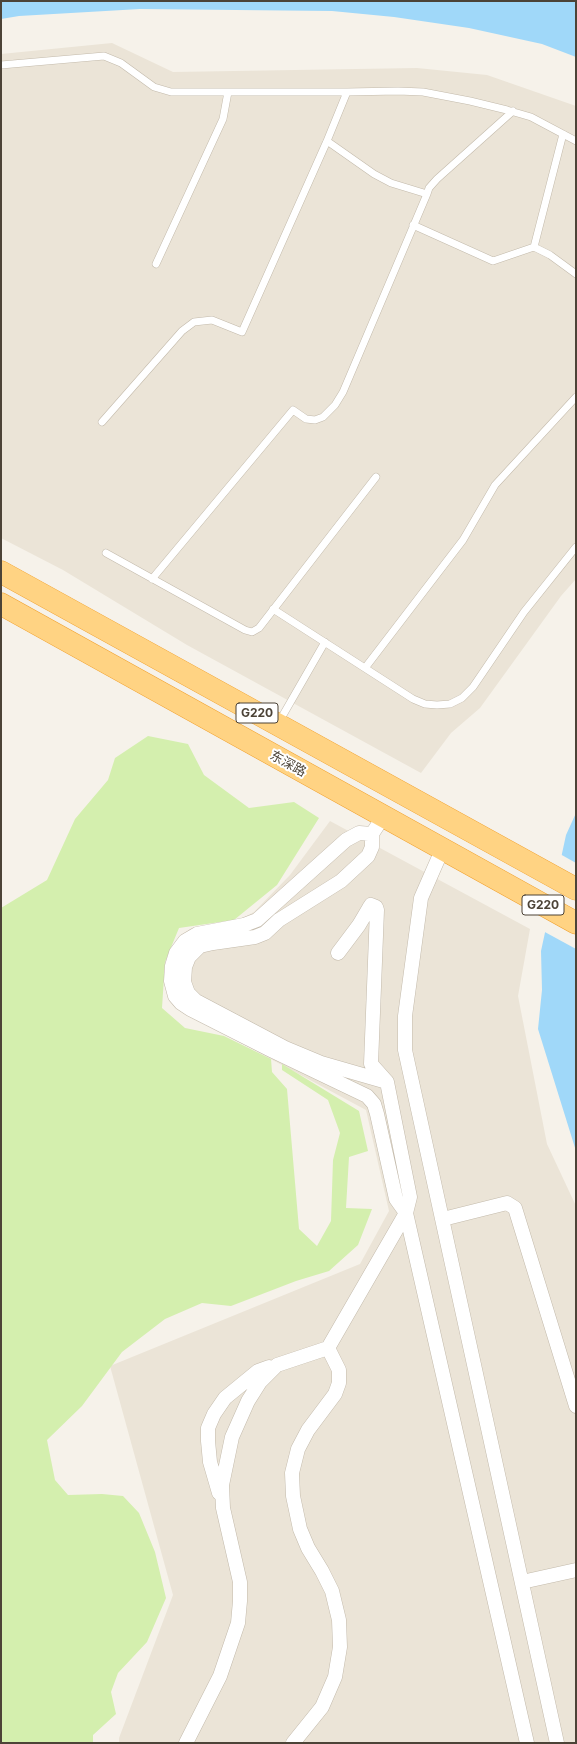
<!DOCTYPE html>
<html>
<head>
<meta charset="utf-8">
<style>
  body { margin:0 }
  #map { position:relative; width:577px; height:1744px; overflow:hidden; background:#f6f2ea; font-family:Inter,sans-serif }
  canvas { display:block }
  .frame { position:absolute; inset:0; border:2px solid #4c4337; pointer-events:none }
</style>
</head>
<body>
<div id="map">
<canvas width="577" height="1744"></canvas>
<div class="frame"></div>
</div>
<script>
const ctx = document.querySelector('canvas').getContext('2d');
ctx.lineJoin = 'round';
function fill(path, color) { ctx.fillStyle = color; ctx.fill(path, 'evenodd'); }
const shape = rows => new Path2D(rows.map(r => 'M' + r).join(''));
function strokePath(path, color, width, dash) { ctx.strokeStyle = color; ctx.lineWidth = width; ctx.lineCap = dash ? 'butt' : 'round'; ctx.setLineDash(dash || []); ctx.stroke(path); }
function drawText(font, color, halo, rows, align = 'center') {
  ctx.font = font + ' Inter,"Noto Sans SC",sans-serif'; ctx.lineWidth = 4; ctx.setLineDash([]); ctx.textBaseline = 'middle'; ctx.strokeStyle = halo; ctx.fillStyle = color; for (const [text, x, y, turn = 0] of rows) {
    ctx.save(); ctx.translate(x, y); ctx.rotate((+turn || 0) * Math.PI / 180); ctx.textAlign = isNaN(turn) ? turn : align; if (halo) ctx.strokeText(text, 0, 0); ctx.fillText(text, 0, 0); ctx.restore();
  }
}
const residential = shape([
  [112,43,173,72,417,68,487,75,576,106,576,579,561,596,480,708,451,733,421,773,187,645,63,570,1,538,1,54],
  [330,821,530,929,518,996,547,1144,576,1206,576,1743,119,1743,119,1738,173,1595,110,1366,360,1264,389,1211,366,1110,183,1012,173,945,182,935,190,929,239,920,254,912,290,875]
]);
const green = shape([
  [148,736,188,744,204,775,249,808,294,802,319,818,277,885,234,920,179,928,165,962,162,1008,185,1028,224,1036,271,1059,272,1072,287,1089,299,1229,317,1246,331,1221,333,1160,340,1133,328,1100,282,1070,282,1064,359,1111,368,1151,349,1157,346,1208,372,1209,358,1245,329,1271,296,1281,231,1306,202,1303,165,1319,122,1352,82,1406,47,1440,55,1480,68,1495,102,1494,123,1496,139,1513,155,1552,166,1598,147,1642,118,1673,111,1692,116,1714,93,1735,93,1743,1,1743,1,908,47,880,75,819,108,780,115,758]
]);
const water = shape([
  [1,1,576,1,576,57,542,44,469,28,394,17,332,11,140,9,19,16,1,19],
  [576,813,576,1151,538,1029,542,990,541,951,566,835]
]);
const pier = shape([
  [560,854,576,863,576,949,543,931]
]);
const service = shape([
  [1,65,104,56,121,63,154,87,171,92,347,92,327,141,242,332,212,320,194,322,182,331,102,422],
  [347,92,398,91,423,92,470,101,507,110,531,117,576,141],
  [427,194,429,188,437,179,513,111],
  [413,225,493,261,534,247,563,134],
  [534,247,550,255,576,274],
  [156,264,223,119,228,92],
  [106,553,245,630,252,632,259,628,376,477],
  [152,579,293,410,306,419,315,420,323,417,335,405,343,392,427,194,391,183,374,174,327,141],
  [273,609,413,699,425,704,437,705,450,704,462,698,473,687,524,612,576,547],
  [365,668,463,540,495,485,576,397],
  [279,722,325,642]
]);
const minor = shape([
  [372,834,359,833,346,840,257,920,244,925,197,934,185,941,176,953,172,966,171,981,175,996,181,1003,190,1009,271,1050,367,1096,374,1104,377,1114,396,1199,406,1213,410,1197,387,1082,321,1063,285,1048,196,1001,188,993,184,982,185,967,189,957,200,946,213,943,255,937,265,933,279,920,341,881,368,856,372,847,372,834,383,817],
  [442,850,421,898,405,1016,405,1050,557,1743],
  [338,953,359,925,369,908,371,905,376,907,377,910,371,1064,387,1082],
  [406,1213,527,1743],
  [443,1219,507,1203,515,1208,576,1406],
  [219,1493,210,1462,208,1441,208,1428,214,1414,225,1398,258,1371,269,1367],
  [522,1582,576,1570],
  [186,1743,220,1676,238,1623,240,1601,240,1582,223,1508,222,1485,232,1437,248,1401,260,1382,277,1365,328,1348,406,1213],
  [293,1743,322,1707,335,1677,340,1647,339,1620,332,1591,322,1571,308,1548,300,1529,293,1496,292,1473,298,1449,308,1430,335,1394,339,1383,339,1370,328,1348]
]);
const trunk = shape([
  [1,572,576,889],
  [1,604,576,923]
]);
const shields = [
  [257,713,42],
  [543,905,42]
];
const shieldNames = [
  ["G220",257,713],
  ["G220",543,905]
];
const streetNames = [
  ["东深路",288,764,29]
];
fill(residential, '#ebe4d7');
fill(green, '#d4efae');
fill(water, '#a0d8f9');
fill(pier, '#f6f2ea');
strokePath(service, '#c3baab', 8);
strokePath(minor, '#c3baab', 15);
strokePath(trunk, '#f09f2b', 23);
strokePath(service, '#fff', 7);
strokePath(minor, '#fff', 14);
strokePath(trunk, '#ffd383', 22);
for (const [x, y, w] of shields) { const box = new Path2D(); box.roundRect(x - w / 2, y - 10, w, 20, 3); ctx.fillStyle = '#fff'; ctx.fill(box); strokePath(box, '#4c4337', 1); }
drawText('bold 12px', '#4c4337', null, shieldNames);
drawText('13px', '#4c4337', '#fff', streetNames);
</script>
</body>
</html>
